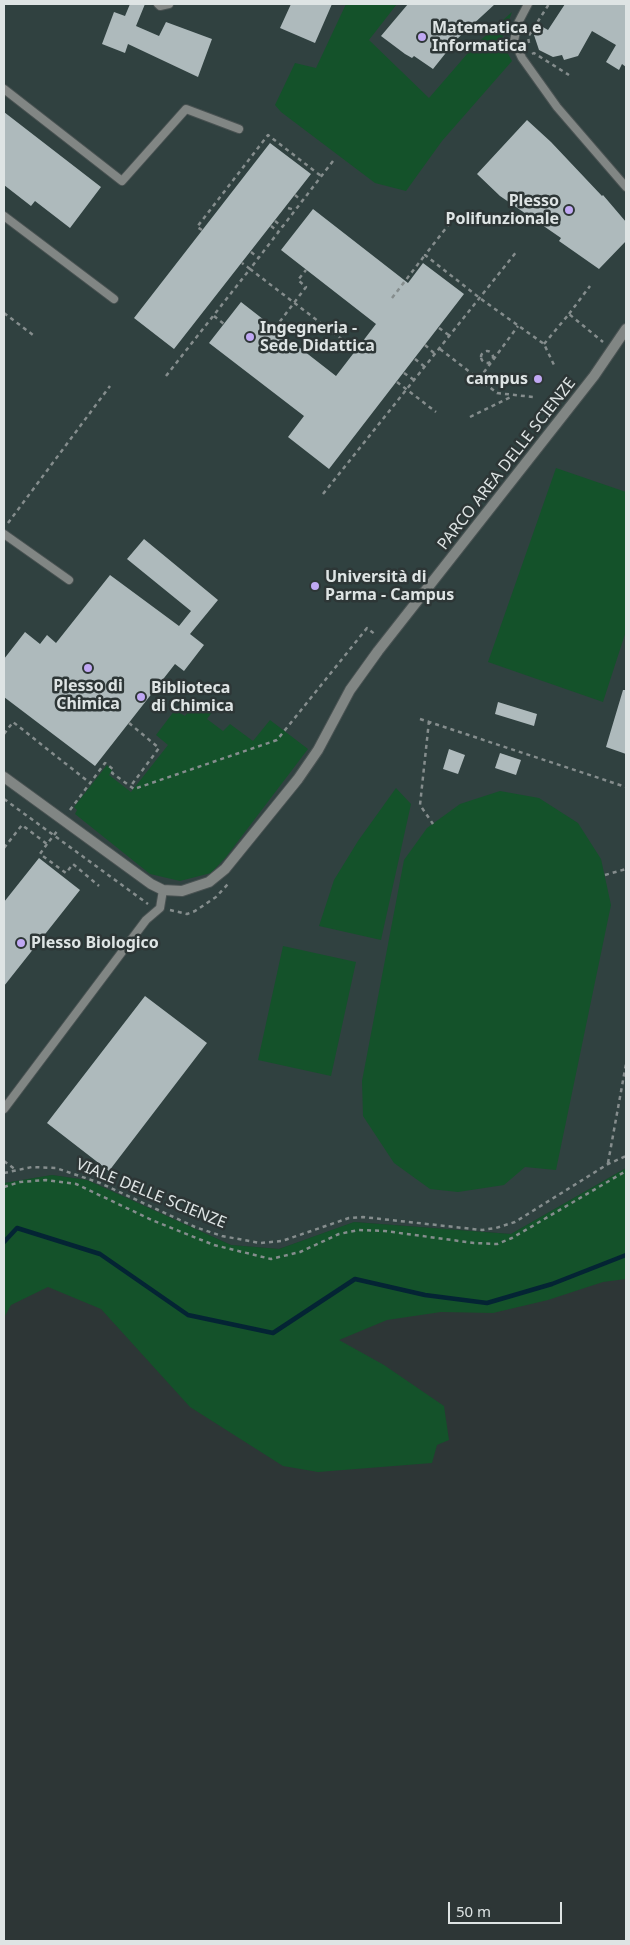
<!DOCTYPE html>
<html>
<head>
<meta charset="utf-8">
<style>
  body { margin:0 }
  #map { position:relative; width:630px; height:1945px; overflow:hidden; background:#2d3636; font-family:"Noto Sans",sans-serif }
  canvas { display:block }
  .frame { position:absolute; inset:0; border:5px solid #dee4e4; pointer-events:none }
  .scale { position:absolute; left:448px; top:1902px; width:114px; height:22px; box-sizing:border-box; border:2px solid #dee4e4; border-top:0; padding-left:6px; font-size:15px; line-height:18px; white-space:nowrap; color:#dee4e4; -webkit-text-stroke:4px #2d3636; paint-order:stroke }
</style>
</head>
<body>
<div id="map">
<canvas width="630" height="1945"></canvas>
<div class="frame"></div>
<div class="scale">50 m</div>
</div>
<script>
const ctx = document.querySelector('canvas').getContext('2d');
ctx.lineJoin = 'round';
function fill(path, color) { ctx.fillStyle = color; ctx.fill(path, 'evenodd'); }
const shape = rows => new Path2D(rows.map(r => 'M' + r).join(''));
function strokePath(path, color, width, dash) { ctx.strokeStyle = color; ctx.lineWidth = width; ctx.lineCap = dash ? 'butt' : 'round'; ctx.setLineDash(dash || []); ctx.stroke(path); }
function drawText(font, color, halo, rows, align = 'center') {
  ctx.font = font + ' "Noto Sans",sans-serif'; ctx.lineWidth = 5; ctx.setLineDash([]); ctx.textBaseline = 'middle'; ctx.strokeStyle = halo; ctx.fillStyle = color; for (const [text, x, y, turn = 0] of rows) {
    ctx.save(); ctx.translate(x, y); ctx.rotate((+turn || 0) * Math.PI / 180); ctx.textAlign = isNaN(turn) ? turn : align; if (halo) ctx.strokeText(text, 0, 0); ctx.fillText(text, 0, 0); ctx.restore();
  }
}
const built = shape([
  [4,4,626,4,626,1168,511,1234,355,1222,279,1249,231,1245,87,1180,52,1175,4,1183]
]);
const green = shape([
  [346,4,397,4,369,40,429,98,474,46,512,12,501,41,512,61,442,141,406,191,375,183,281,112,275,105,295,63,316,68],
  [556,468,626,492,626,631,603,702,488,662],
  [202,703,213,711,207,719,223,731,230,724,253,741,270,720,308,749,226,857,211,873,180,881,150,874,75,814,77,810,74,807,107,765,112,770,109,775,131,792,168,745,156,735,175,710,185,716,191,708,195,711],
  [396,788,411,804,381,940,319,926,334,880,358,841],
  [500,791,539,798,578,823,601,859,611,905,556,1170,525,1167,504,1185,458,1192,430,1189,394,1163,363,1116,362,1081,404,860,427,828,460,804],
  [283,946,356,962,331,1076,258,1060],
  [626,1168,626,1279,603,1282,548,1300,493,1313,441,1312,387,1320,339,1340,384,1365,444,1406,449,1440,437,1445,432,1463,318,1472,283,1466,190,1407,101,1309,48,1287,11,1305,4,1318,4,1183,52,1175,87,1180,231,1245,279,1249,354,1222,511,1234]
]);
const stream = shape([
  [4,1242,17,1228,100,1254,188,1315,273,1333,355,1279,425,1295,487,1303,552,1284,626,1255]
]);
const building = shape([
  [130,4,145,4,136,26,159,36,166,22,212,39,198,77,128,44,125,53,102,44,114,12,125,16],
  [291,4,332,4,315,43,280,28],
  [408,4,495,4,457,39,433,69,414,56,412,58,405,54,381,36],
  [565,4,626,4,626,67,622,64,619,70,606,62,616,45,592,31,578,56,564,60,562,55,553,57,539,50,534,35,541,26,548,30],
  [4,112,101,187,70,228,35,201,31,206,4,185],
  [527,120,551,142,602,196,603,195,626,222,626,241,599,269,559,241,561,238,500,196,477,174],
  [270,143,311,174,174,349,134,318],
  [313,209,408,283,423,263,464,294,329,469,288,437,304,416,209,343,241,302,336,376,376,324,281,250],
  [144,539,218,600,190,634,204,645,184,671,175,664,95,766,4,697,4,659,25,632,40,644,47,635,56,643,110,575,179,626,191,611,127,559],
  [623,690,626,690,626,754,606,747],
  [498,702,537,714,534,726,495,714],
  [449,749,465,755,458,774,443,769],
  [500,753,521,760,516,775,495,768],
  [39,858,80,890,4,986,4,902],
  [145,996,207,1043,109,1171,47,1123]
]);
const path = shape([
  [529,43,528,37,549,4],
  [532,54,534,53,569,75],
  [333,161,250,269,356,350],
  [295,195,302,201],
  [288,208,295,210],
  [275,221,283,227],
  [450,223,425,255,481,299,544,344,554,365],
  [271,226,279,232],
  [202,230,197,227,268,135,321,176],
  [251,252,259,258],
  [392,298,425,255],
  [4,313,33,335],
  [569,314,590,286],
  [214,316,224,324],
  [275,328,306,287,298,280,306,270],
  [439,328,450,336],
  [544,344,569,314,603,342],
  [425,345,435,354],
  [440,349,497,393,533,397],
  '481 357a6 6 0 1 1 12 0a6 6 0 1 1-12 0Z',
  [415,359,425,367],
  [404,373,414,380],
  [166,376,250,269,242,263],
  [479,379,518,326],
  [397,382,436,412],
  [470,417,513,396],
  [323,494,517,251],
  [8,523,110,386],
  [420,719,626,787],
  [429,721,420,805,433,824],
  [129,723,159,748,130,787],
  [4,734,13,722,90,783],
  [4,799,148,904],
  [70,810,105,763,114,770,112,773,134,789,277,740,367,628,376,635],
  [47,844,40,854,66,873,73,864,99,886],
  [4,848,22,825,47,844,58,830],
  [605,875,626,869],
  [170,910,187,914,195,911,216,897,228,884],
  [4,1161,16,1170],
  [608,1163,626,1064],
  [4,1173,32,1167,56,1168,100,1183,195,1227,222,1236,260,1243,282,1241,349,1218,363,1217,482,1230,496,1228,515,1222,608,1164,626,1156],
  [4,1187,20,1182,46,1180,76,1184,154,1221,214,1245,271,1259,300,1252,339,1234,359,1230,385,1231,474,1243,497,1244,512,1238,626,1171]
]);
const lane = shape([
  [158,4,160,6,169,4],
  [528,4,518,23,514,41,522,58,557,107,626,187],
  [4,89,122,181,186,109,239,129],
  [4,216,114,299],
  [4,534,69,580],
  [4,1109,146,920,160,908,163,890]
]);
const street = shape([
  [4,777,151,884,163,890,182,891,209,882,225,869,298,779,318,750,350,690,378,651,594,376,626,329]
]);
const markers = [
  [422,37,5,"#c0a8f3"],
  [569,210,5,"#c0a8f3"],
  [250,337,5,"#c0a8f3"],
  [538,379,5,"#c0a8f3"],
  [315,586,5,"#c0a8f3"],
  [88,668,5,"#c0a8f3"],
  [141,697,5,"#c0a8f3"],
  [21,943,5,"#c0a8f3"]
];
const poiNames = [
  ["Matematica e",432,28],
  ["Informatica",432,46],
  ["Plesso",559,201,"right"],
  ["Polifunzionale",559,219,"right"],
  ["Ingegneria -",260,328],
  ["Sede Didattica",260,346],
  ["campus",528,379,"right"],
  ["Università di",325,577],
  ["Parma - Campus",325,595],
  ["Plesso di",88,686,"center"],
  ["Chimica",88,704,"center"],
  ["Biblioteca",151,688],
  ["di Chimica",151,706],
  ["Plesso Biologico",31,943]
];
const streetNames = [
  ["PARCO AREA DELLE SCIENZE",507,464,-52],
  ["VIALE DELLE SCIENZE",151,1194,22]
];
fill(built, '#304140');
fill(green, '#14522a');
strokePath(stream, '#042434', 4.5);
fill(building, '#aebabc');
strokePath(lane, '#495252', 10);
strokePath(street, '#495252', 12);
strokePath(path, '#858d8d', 2.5, [4, 4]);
strokePath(lane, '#818684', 8);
strokePath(street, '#818684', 10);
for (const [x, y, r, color] of markers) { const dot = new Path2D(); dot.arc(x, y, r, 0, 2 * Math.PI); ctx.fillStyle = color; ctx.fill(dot); strokePath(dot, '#2d3636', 2); }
drawText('bold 16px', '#dee4e4', '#2d3636', poiNames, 'left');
drawText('16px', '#dee4e4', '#2d3636', streetNames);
</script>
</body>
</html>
